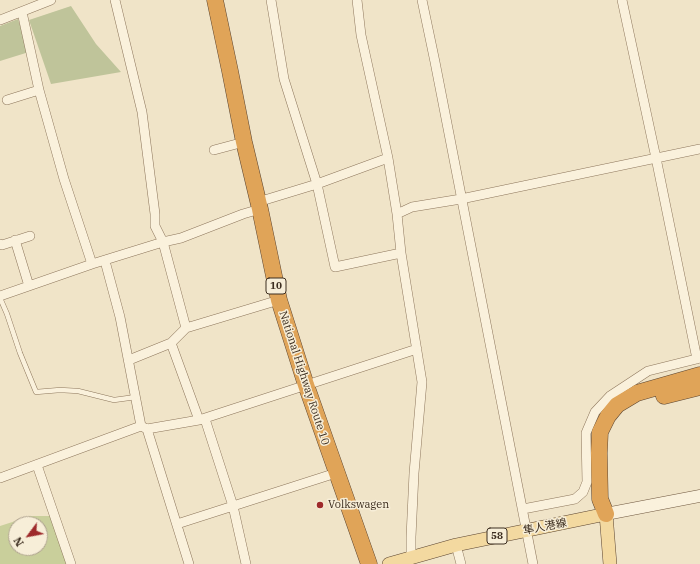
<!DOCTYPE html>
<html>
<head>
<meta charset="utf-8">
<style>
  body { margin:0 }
  #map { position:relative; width:700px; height:564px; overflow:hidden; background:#f0e4c8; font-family:"IBM Plex Serif",serif }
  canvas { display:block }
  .north { position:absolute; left:8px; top:516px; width:40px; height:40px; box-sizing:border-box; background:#f7eed8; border:1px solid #ada18e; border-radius:50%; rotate:238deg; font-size:11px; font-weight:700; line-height:16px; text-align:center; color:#3d2e20 }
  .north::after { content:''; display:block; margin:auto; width:14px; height:18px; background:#9e2a2b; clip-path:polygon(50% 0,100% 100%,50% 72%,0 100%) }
</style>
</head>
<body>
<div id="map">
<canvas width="700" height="564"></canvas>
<div class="north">N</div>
</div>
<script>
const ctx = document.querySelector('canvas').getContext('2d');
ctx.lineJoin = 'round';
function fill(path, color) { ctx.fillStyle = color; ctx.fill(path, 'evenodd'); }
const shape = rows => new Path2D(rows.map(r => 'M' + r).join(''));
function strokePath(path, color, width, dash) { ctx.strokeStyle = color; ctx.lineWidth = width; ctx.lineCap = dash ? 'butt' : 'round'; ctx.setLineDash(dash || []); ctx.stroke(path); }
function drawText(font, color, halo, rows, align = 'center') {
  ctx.font = font + ' "IBM Plex Serif","Noto Sans JP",serif'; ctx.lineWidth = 3; ctx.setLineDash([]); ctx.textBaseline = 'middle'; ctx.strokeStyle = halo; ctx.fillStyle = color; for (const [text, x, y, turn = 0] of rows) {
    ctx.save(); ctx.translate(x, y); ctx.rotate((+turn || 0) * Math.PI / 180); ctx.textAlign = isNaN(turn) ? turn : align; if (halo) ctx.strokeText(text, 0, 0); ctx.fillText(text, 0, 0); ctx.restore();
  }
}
const green = shape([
  [31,516,51,516,70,564,0,564,0,526],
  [16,524,40,524,40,548,16,548]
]);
const cemetery = shape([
  [71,6,96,44,121,72,51,84,29,20],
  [18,19,29,52,0,61,0,26]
]);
const lane = shape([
  [0,298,7,314,20,353,36,392,60,390,78,391,114,400,136,397]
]);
const street = shape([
  [115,0,142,112,155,214,155,226,163,242,186,328,171,343,199,420],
  [271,0,284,79,317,184,335,267,401,253],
  [357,0,361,35,388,158,397,214,401,253,422,382,414,473,411,537,411,557],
  [422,0,435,62,533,564],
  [622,0,656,158,697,359],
  [22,12,39,90,64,179,92,264],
  [0,20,51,0],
  [7,100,39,90],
  [214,150,244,142],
  [258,202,317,184,388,158],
  [397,214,412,207,461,199,700,149],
  [15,240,29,286],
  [0,244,2,245,30,236],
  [105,261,120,317,141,426],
  [0,296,92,264,163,242,181,238,243,214,260,209],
  [186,328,279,300],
  [129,360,171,343],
  [205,419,233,506,246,564],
  [147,429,189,564],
  [37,465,71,564],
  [0,478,141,426,147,429,199,420,417,349],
  [523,509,575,499,583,492,587,482,586,433,595,412,610,396,648,371,700,358],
  [177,524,336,473],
  [456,545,461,564]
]);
const secondary = shape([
  [606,514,700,496]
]);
const primary = shape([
  [389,564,456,545,606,514,610,564]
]);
const highway = shape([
  [215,0,230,71,244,142,260,209,279,300,306,385,369,564],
  [664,396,700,387],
  [606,514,600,499,599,453,600,432,608,416,617,405,637,393,700,375]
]);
const markers = [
  [320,505,4,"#9e2a2b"]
];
const shields = [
  [276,286,20],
  [497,536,20]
];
const shieldNames = [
  ["10",276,286],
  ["58",497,536]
];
const streetNames = [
  ["National Highway Route 10",304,378,72],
  ["隼人港線",545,527,-11]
];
const poiNames = [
  ["Volkswagen",328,505]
];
fill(green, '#c9cf9b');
fill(cemetery, '#bfc49a');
strokePath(lane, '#8d765c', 5.5);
strokePath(street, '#8d765c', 10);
strokePath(secondary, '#6f573f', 13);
strokePath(primary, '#5b4430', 14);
strokePath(highway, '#5b4430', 17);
strokePath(lane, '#faf1dc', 4.5);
strokePath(street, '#faf1dc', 9);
strokePath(secondary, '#faf1dc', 12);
strokePath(primary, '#f3d9a0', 13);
strokePath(highway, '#e0a458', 16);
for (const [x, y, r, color] of markers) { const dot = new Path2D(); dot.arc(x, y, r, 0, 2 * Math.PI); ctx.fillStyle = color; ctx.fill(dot); strokePath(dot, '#f7eed8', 1.5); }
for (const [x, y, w] of shields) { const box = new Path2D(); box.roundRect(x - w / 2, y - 8, w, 16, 3); ctx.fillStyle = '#f7eed8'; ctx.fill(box); strokePath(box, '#3d2e20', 1); }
drawText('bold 10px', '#3d2e20', null, shieldNames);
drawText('11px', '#3d2e20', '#f7eed8', streetNames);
drawText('11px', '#3d2e20', '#f7eed8', poiNames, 'left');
</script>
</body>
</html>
